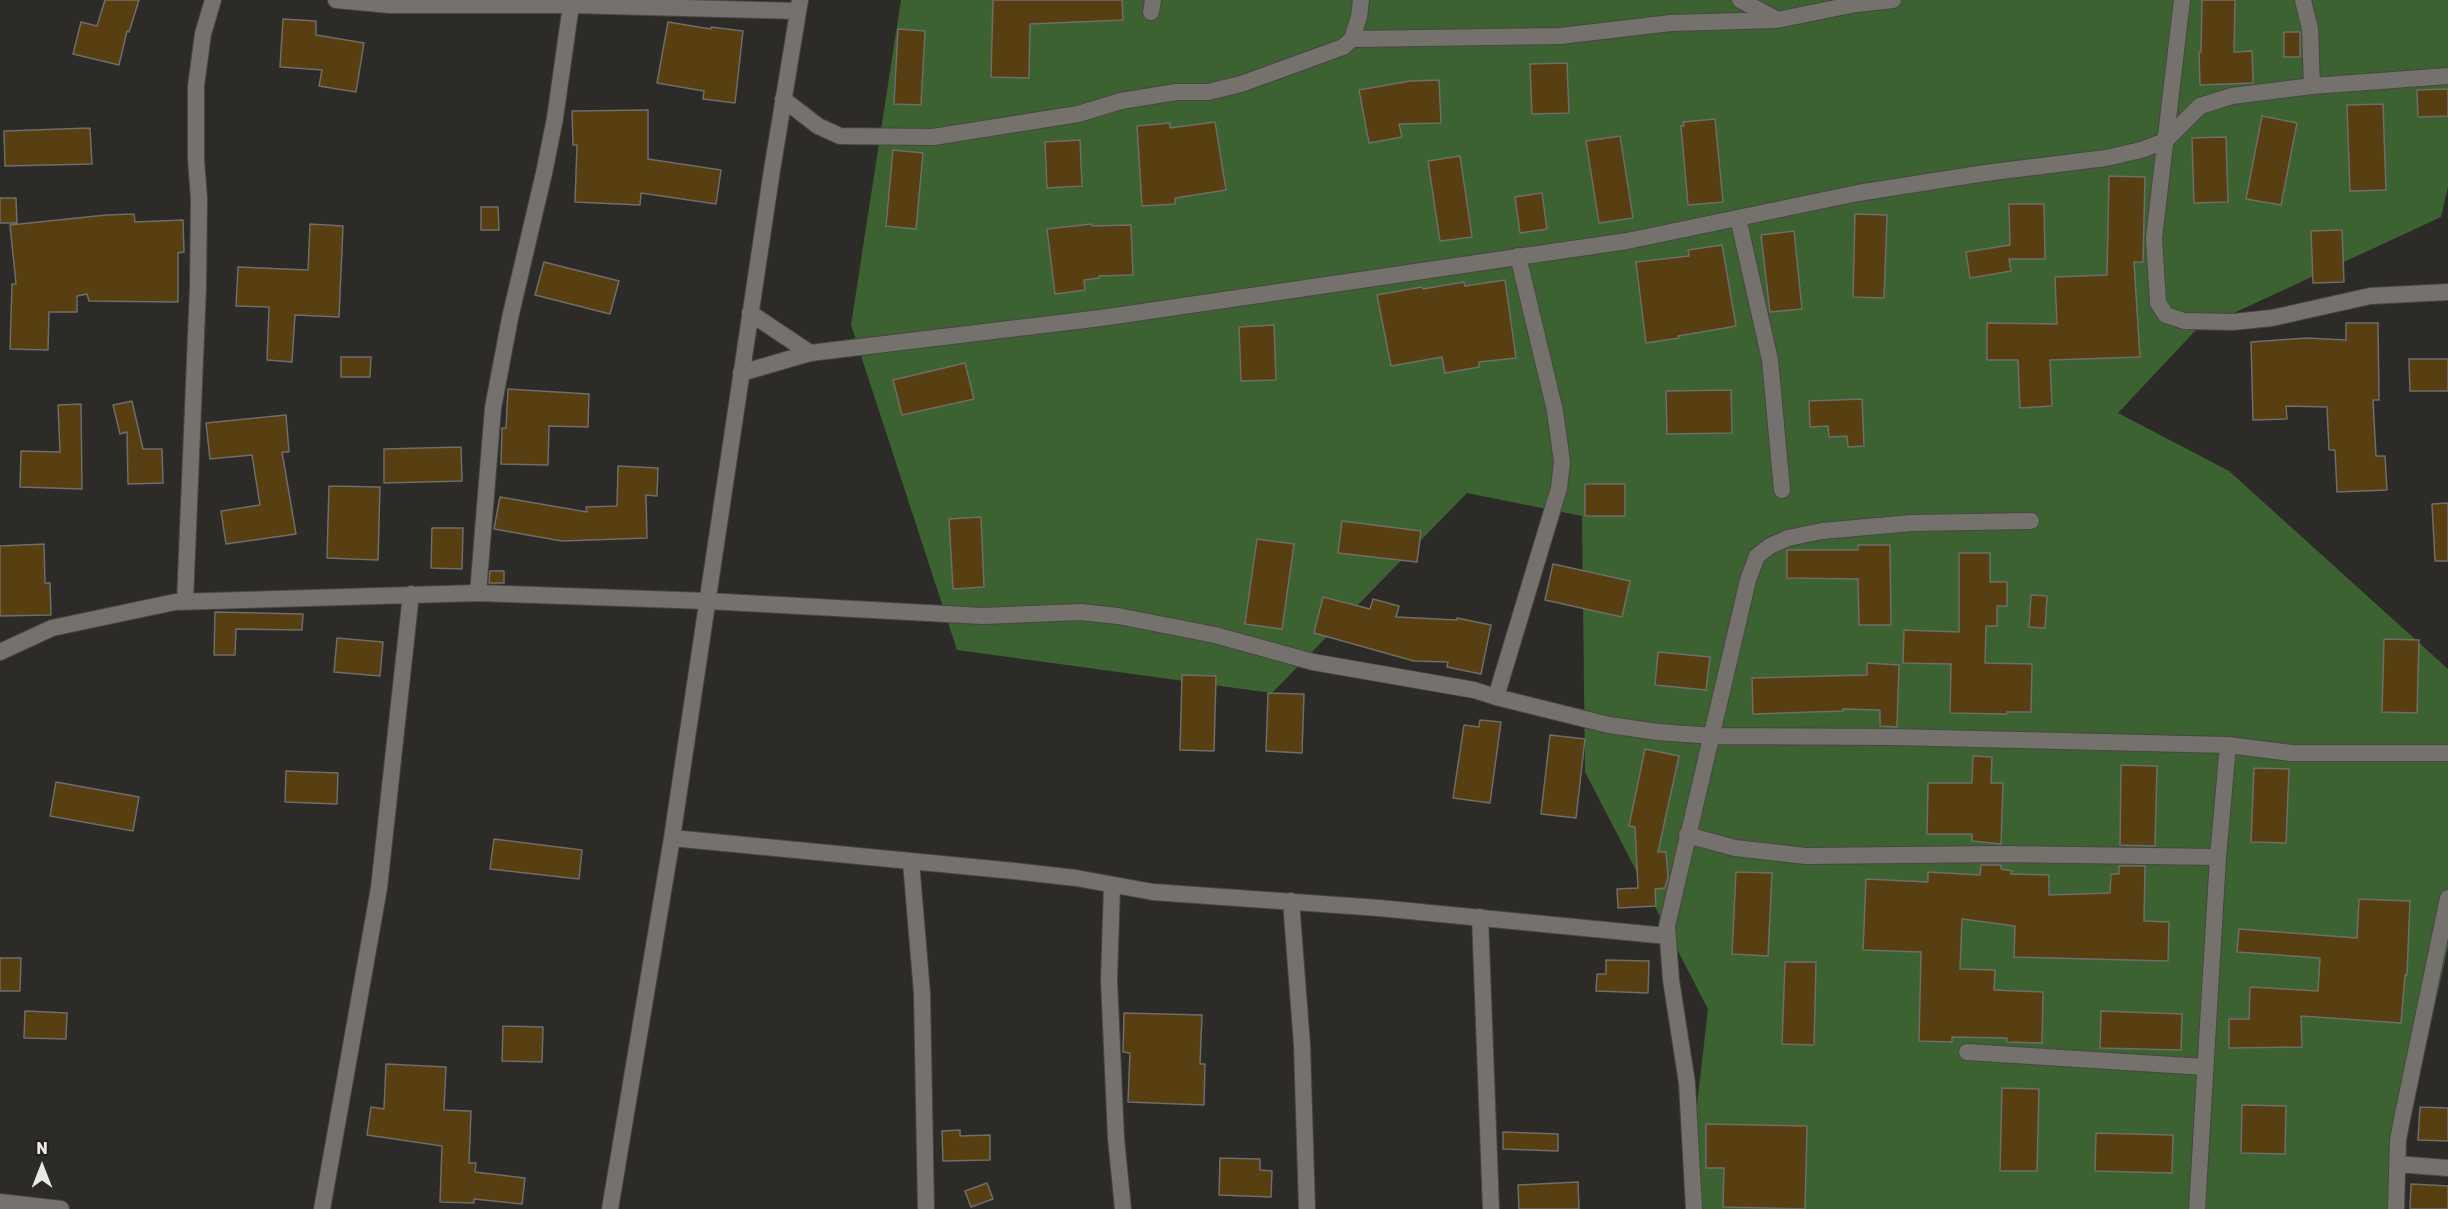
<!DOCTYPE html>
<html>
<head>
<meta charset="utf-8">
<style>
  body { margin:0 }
  #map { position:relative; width:2448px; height:1209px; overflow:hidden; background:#2d2b27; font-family:Rubik,sans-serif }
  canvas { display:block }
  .north { position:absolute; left:12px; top:1137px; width:60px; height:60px; -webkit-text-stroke:4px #23211e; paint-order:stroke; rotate:0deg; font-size:16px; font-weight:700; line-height:24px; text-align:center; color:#eae9e6 }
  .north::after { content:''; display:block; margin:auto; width:21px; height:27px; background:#eae9e6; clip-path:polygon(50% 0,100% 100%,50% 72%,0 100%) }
</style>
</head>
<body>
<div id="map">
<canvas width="2448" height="1209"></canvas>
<div class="north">N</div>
</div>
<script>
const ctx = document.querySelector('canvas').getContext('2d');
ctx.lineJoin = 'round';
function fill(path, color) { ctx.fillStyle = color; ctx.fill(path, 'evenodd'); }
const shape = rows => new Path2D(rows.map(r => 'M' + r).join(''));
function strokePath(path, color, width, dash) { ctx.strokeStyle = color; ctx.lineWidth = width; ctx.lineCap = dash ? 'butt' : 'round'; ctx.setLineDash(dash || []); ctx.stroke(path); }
const forest = shape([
  [901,0,2448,0,2448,187,2441,217,2195,331,2118,413,2229,471,2448,669,2448,947,2390,1209,1685,1209,1708,1009,1585,772,1582,516,1467,493,1272,693,957,650,851,325]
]);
const building = shape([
  [105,0,139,0,129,32,127,31,119,65,73,54,81,22,97,26,105,0],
  [993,0,1122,0,1123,20,1030,24,1029,78,991,77,993,0],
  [2202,0,2235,0,2234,52,2252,51,2253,83,2200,85,2199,52,2201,52,2202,0],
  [283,19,316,21,316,35,364,43,356,92,319,86,322,70,280,67,283,19],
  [668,22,711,29,711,27,743,31,735,103,703,99,704,91,657,83,668,22],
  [898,29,925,31,921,105,894,104,898,29],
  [2284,32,2300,32,2300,57,2284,57,2284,32],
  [1567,63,1569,113,1532,114,1530,64,1567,63],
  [1439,80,1441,123,1399,124,1402,137,1369,143,1359,90,1410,81,1439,80],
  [2448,89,2448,116,2418,117,2417,90,2448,89],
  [2383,104,2386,190,2350,191,2347,105,2383,104],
  [648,110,648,159,721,170,716,204,641,193,640,205,575,202,577,145,573,145,572,111,648,110],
  [2262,116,2297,123,2281,205,2246,199,2262,116],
  [1715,119,1723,202,1688,205,1681,126,1684,126,1683,122,1715,119],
  [1215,122,1226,190,1175,198,1175,204,1142,206,1137,126,1170,123,1170,128,1215,122],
  [90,128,92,164,5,166,4,131,90,128],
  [1620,136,1633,218,1599,223,1586,141,1620,136],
  [2226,137,2228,202,2194,203,2192,138,2226,137],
  [1080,140,1082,186,1047,188,1045,142,1080,140],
  [893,150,923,153,916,229,886,226,893,150],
  [1460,156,1472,237,1440,241,1428,161,1460,156],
  [2109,176,2145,177,2143,262,2134,262,2140,357,2050,360,2052,406,2020,408,2018,360,1987,360,1987,323,2057,324,2055,277,2107,275,2109,176],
  [1542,193,1547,229,1520,233,1515,197,1542,193],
  [0,198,16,198,17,223,0,223,0,198],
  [2009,204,2044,204,2045,259,2009,259,2011,271,1970,278,1966,252,2010,245,2009,204],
  [481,207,498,207,499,230,481,230,481,207],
  [134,214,135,222,183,220,184,252,178,253,178,302,89,301,87,294,77,296,77,312,49,312,48,350,10,349,12,284,16,284,10,225,106,215,134,214],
  [1855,214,1887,215,1884,298,1853,297,1855,214],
  [310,224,343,226,339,317,295,315,292,362,267,360,269,307,236,306,238,267,308,270,310,224],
  [1092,224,1092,226,1131,225,1133,275,1099,276,1099,278,1084,280,1085,290,1055,294,1047,229,1092,224],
  [2342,230,2344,282,2313,283,2311,231,2342,230],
  [1794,231,1802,309,1770,312,1761,235,1794,231],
  [1722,245,1736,326,1678,336,1679,338,1646,343,1636,262,1689,256,1688,250,1722,245],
  [544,262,619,281,610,314,535,295,544,262],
  [1505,280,1516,358,1479,362,1479,367,1445,373,1442,357,1391,366,1377,295,1422,287,1423,289,1464,282,1465,286,1505,280],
  [2346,323,2378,323,2379,400,2373,400,2376,456,2385,456,2387,490,2337,492,2335,450,2329,450,2327,407,2286,406,2287,419,2253,420,2251,342,2307,338,2346,340,2346,323],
  [1274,325,1276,380,1241,381,1239,327,1274,325],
  [341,357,371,357,370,377,341,377,341,357],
  [2409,359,2448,359,2448,391,2410,391,2409,359],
  [965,363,974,399,902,415,893,380,965,363],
  [508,389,589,394,588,427,549,426,548,465,501,464,502,428,506,428,508,389],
  [1731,390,1732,433,1667,434,1666,391,1731,390],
  [1862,399,1864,446,1848,447,1847,436,1829,437,1828,426,1810,427,1809,401,1862,399],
  [132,401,143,449,162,449,163,483,128,484,127,432,120,434,113,405,132,401],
  [81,404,82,489,20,487,21,451,60,452,58,405,81,404],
  [286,415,289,452,282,452,296,534,226,544,221,511,260,505,252,455,210,459,206,423,286,415],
  [461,447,462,481,384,483,384,449,461,447],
  [618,466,658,468,657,496,646,495,647,538,562,541,494,529,500,497,587,512,586,507,617,506,618,466],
  [1585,484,1625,484,1625,516,1585,516,1585,484],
  [329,486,380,487,378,560,327,558,329,486],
  [2448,503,2448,561,2435,561,2432,504,2448,503],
  [981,517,984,587,953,589,949,519,981,517],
  [1342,521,1421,531,1417,562,1338,553,1342,521],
  [432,528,463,528,462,569,431,568,432,528],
  [1257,539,1294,544,1282,629,1245,624,1257,539],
  [44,544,45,583,50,583,51,615,0,616,0,546,44,544],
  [1858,545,1890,545,1891,625,1859,625,1858,579,1787,578,1787,550,1858,550,1858,545],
  [1959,553,1990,553,1990,582,2007,582,2007,606,1997,606,1997,626,1986,626,1985,663,2032,664,2031,712,2007,712,2007,714,1950,713,1951,664,1903,663,1904,630,1959,632,1959,553],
  [1553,564,1630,581,1622,617,1545,600,1553,564],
  [490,571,504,571,504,583,489,583,490,571],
  [2031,595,2047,596,2045,628,2029,627,2031,595],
  [1323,597,1370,609,1373,599,1399,606,1396,617,1457,620,1457,618,1491,625,1481,674,1447,667,1448,662,1414,661,1314,633,1323,597],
  [215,612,303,614,302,630,236,629,235,655,214,655,215,612],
  [337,638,383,642,380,676,334,672,337,638],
  [2384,639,2419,640,2417,713,2382,712,2384,639],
  [1658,652,1710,657,1706,690,1655,685,1658,652],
  [1867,663,1899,665,1897,727,1880,726,1880,710,1843,709,1843,711,1753,714,1752,678,1867,675,1867,663],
  [1182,675,1216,676,1214,751,1180,750,1182,675],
  [1268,693,1304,694,1302,753,1266,751,1268,693],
  [1480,720,1501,722,1490,803,1453,798,1464,725,1479,727,1480,720],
  [1550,735,1585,739,1576,818,1541,814,1550,735],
  [1645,749,1679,756,1658,852,1666,852,1668,877,1665,888,1655,889,1656,906,1618,908,1617,889,1638,888,1635,827,1629,826,1645,749],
  [1973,756,1992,757,1991,783,2003,783,2001,844,1972,841,1972,834,1927,834,1928,783,1972,783,1973,756],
  [2121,765,2157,766,2155,846,2120,845,2121,765],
  [2254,768,2289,769,2286,843,2251,842,2254,768],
  [286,771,338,773,337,804,285,802,286,771],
  [56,782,139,797,133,831,50,816,56,782],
  [494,839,582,850,579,879,490,869,494,839],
  [1981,865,2001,865,2001,869,2012,871,2011,874,2049,875,2049,895,2110,893,2111,874,2119,874,2119,866,2145,866,2144,921,2169,922,2168,961,2014,957,2015,926,1962,919,1960,969,1995,970,1994,990,2043,992,2042,1043,2007,1042,2007,1038,1952,1037,1952,1042,1919,1041,1921,952,1863,950,1866,879,1928,882,1928,872,1980,875,1981,865],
  [1736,872,1772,873,1768,956,1732,954,1736,872],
  [2359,899,2410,901,2407,975,2405,975,2401,1023,2301,1016,2302,1047,2229,1048,2229,1019,2249,1019,2250,987,2318,991,2320,958,2237,952,2239,929,2357,938,2359,899],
  [0,958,21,958,20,991,0,991,0,958],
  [1606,960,1649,961,1648,993,1596,991,1597,974,1606,974,1606,960],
  [1785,962,1816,962,1814,1045,1782,1044,1785,962],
  [25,1011,67,1013,66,1039,24,1038,25,1011],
  [2101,1011,2182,1014,2181,1050,2100,1048,2101,1011],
  [1124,1013,1202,1015,1200,1064,1205,1064,1204,1105,1128,1102,1130,1053,1123,1052,1124,1013],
  [503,1026,543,1027,542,1062,502,1061,503,1026],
  [386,1064,446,1067,444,1110,471,1111,469,1163,476,1163,475,1172,525,1178,522,1204,474,1199,474,1203,440,1202,442,1146,367,1135,371,1107,384,1109,386,1064],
  [2002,1088,2039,1089,2037,1171,2000,1171,2002,1088],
  [2242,1105,2286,1106,2285,1154,2241,1153,2242,1105],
  [2420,1107,2448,1108,2448,1141,2418,1140,2420,1107],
  [1706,1124,1807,1126,1805,1209,1723,1207,1724,1168,1706,1168,1706,1124],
  [960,1130,960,1136,990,1135,990,1160,943,1161,942,1131,960,1130],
  [1503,1132,1558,1134,1558,1151,1503,1149,1503,1132],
  [2096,1133,2173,1135,2172,1173,2095,1171,2096,1133],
  [1220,1158,1260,1159,1260,1170,1272,1171,1271,1197,1219,1195,1220,1158],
  [1578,1182,1579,1209,1519,1209,1518,1185,1578,1182],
  [987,1183,993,1199,971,1207,965,1191,987,1183],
  [2411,1184,2448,1186,2448,1209,2410,1209,2411,1184]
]);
const street = shape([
  [336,0,390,5,571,5,798,11],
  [1740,0,1776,19],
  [2182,0,2154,238,2158,303,2166,315,2184,321,2233,322,2272,318,2370,296,2448,292],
  [2303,0,2310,29,2312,86],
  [1151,12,1153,0],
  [1352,39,1560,36,1671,23,1777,20,1856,4,1893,0],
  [783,99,818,126,840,136,933,137,1078,114,1121,101,1176,92,1208,92,1241,84,1343,47,1352,39,1359,17,1361,0],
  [1738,218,1770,360,1782,490],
  [750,313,810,353],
  [741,373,810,353,1101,318,1627,241,1858,193,1985,173,2106,158,2141,150,2165,141,2200,106,2232,96,2312,86,2448,76],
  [478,593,493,408,510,318,544,173,555,118,571,5],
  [185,601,198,287,199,199,196,159,196,86,203,34,213,0],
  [0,652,52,628,175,602,478,593,707,601,983,616,1080,612,1118,616,1215,635,1313,662,1474,690,1496,697,1559,488,1562,462,1555,411,1518,256],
  [1496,697,1609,725,1658,732,1713,736,1894,737,2228,745,2291,753,2448,753],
  [1687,835,1735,848,1806,856,2003,854,2218,857],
  [672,838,1014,871,1076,878,1153,892,1379,908,1667,936],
  [911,862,922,993,926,1209],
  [1112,886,1109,980,1116,1138,1123,1209],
  [1291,901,1302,1045,1307,1209],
  [1480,917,1491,1209],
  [1967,1052,2205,1067],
  [2397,1164,2448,1168],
  [0,1202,61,1209],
  [322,1209,379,888,411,594],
  [610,1209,672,838,772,170,800,0],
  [1694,1209,1687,1083,1671,980,1667,926,1748,580,1757,556,1770,546,1788,538,1822,531,1912,523,2031,521],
  [2197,1209,2218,857,2228,745],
  [2396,1209,2398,1140,2402,1119,2448,898]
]);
fill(forest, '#3c6231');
fill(building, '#573f11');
strokePath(building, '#6f6d69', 1.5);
strokePath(street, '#484643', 18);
strokePath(street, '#75726e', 16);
</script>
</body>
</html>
